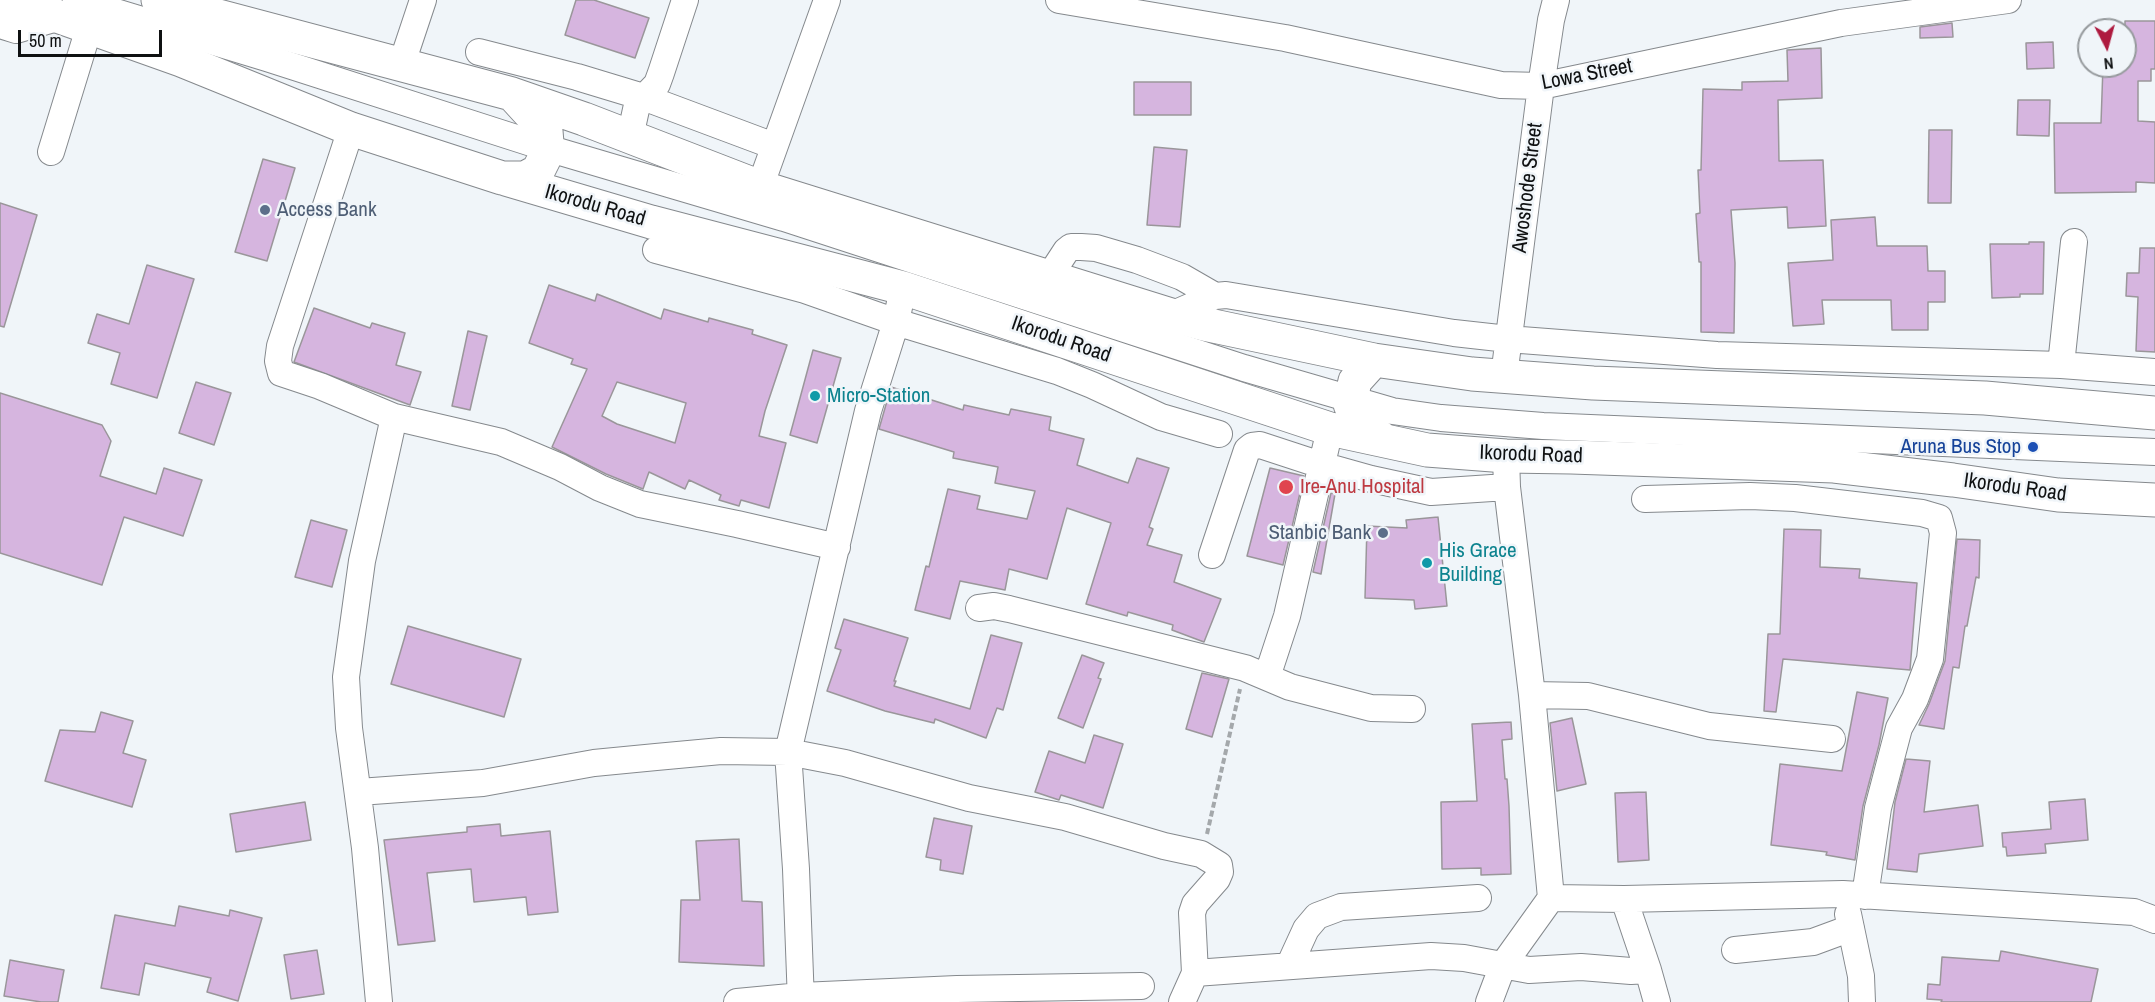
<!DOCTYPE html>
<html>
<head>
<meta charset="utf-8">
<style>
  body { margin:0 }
  #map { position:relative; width:2155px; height:1002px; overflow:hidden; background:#f0f5f9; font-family:"Archivo Narrow",sans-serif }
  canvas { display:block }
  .north { position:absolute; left:2077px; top:18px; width:60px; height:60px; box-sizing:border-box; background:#f0f5f9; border:2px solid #969a9d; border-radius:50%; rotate:174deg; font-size:16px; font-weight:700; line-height:24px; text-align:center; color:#0f1112 }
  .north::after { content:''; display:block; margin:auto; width:21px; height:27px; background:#ae1a3f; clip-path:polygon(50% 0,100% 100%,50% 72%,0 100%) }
  .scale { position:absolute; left:18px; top:30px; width:144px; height:27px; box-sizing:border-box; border:3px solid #0f1112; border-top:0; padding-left:8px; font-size:18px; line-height:21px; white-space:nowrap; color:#0f1112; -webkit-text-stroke:4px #f0f5f9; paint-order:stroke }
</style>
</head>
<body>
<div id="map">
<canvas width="2155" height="1002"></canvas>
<div class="north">N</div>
<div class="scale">50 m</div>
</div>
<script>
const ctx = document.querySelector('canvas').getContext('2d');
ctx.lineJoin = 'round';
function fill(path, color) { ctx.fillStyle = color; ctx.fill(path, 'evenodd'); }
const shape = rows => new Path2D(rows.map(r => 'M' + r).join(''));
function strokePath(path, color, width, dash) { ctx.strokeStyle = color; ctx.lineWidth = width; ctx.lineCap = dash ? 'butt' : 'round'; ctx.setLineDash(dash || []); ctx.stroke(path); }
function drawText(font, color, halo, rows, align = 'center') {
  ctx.font = font + ' "Archivo Narrow",sans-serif'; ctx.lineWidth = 5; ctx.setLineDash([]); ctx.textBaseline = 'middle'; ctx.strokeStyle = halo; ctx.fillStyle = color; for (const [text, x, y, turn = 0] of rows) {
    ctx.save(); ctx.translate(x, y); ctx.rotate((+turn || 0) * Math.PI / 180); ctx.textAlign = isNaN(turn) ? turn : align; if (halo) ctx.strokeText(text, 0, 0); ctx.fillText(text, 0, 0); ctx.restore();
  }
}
const building = shape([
  [576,0,594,0,649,18,635,58,565,35,576,0],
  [2125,21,2155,21,2155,69,2151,69,2151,81,2138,81,2138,121,2155,122,2155,183,2136,182,2136,192,2055,193,2054,123,2101,123,2103,66,2125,66,2125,21],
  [1952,23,1953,37,1920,38,1920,27,1952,23],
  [2053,42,2054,68,2027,69,2026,43,2053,42],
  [1821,48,1822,98,1778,100,1779,161,1823,160,1826,226,1788,228,1787,207,1731,210,1735,263,1734,333,1701,332,1701,262,1699,262,1696,214,1700,213,1698,170,1701,170,1703,89,1742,90,1742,82,1788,81,1787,50,1821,48],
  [1134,82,1191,82,1191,115,1134,115,1134,82],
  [2018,100,2050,100,2049,136,2017,135,2018,100],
  [1929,130,1952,130,1951,203,1928,203,1929,130],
  [1154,147,1187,150,1180,227,1147,225,1154,147],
  [263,159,295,168,267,261,235,252,263,159],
  [0,203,37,215,4,327,0,326,0,203],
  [1875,217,1877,246,1927,246,1928,271,1945,271,1945,302,1928,302,1928,330,1892,330,1891,300,1822,300,1824,324,1793,326,1788,263,1833,260,1831,220,1875,217],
  [2029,242,2044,242,2043,294,2020,294,2020,297,1992,298,1990,244,2029,244,2029,242],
  [2140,248,2155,248,2155,352,2136,351,2138,297,2126,296,2127,273,2139,273,2140,248],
  [147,265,194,279,157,398,111,384,120,353,88,343,97,314,129,324,147,265],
  [549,285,595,301,597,294,661,319,664,309,708,322,709,318,753,330,752,334,787,345,765,411,759,436,786,443,769,508,741,500,739,506,719,500,721,495,689,480,685,489,649,472,643,489,606,474,552,447,587,369,571,364,573,359,529,343,549,285],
  [617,382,686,403,675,443,617,424,602,416,617,382],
  [314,308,370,328,372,323,405,333,396,365,421,372,410,405,294,362,314,308],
  [468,331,487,336,470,410,452,406,468,331],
  [813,350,841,358,817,443,790,435,813,350],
  [196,382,231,393,214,445,179,433,196,382],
  [891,387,963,410,964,405,1009,415,1011,409,1051,417,1049,430,1084,439,1077,465,1128,483,1137,458,1169,468,1149,527,1153,529,1147,545,1182,555,1174,582,1221,599,1204,642,1172,630,1173,625,1128,612,1127,616,1086,604,1111,523,1067,508,1047,579,1009,569,1005,590,960,581,950,619,915,610,926,566,929,567,948,489,980,496,977,509,1027,519,1035,491,995,483,998,467,953,458,954,452,879,429,891,387],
  [0,393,102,425,111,441,100,476,156,494,164,468,202,480,183,536,124,517,102,585,0,553,0,393],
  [1270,468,1304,476,1283,565,1247,556,1270,468],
  [1331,493,1335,494,1321,574,1313,572,1331,493],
  [1438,517,1447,606,1415,609,1414,600,1365,598,1367,526,1407,528,1406,520,1438,517],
  [311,520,347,530,332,587,295,577,311,520],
  [1784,529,1821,530,1820,567,1860,569,1859,578,1917,583,1910,670,1783,659,1776,712,1764,711,1768,634,1780,634,1784,529],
  [1957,539,1980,540,1979,578,1976,577,1967,626,1965,626,1959,668,1953,667,1944,729,1919,725,1929,704,1945,661,1957,539],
  [844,619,908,638,894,681,896,681,894,686,970,709,991,635,1022,643,1003,710,997,708,986,738,935,719,934,723,885,711,827,691,841,650,835,648,844,619],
  [408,626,521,659,504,717,391,684,408,626],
  [1082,655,1104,663,1098,678,1101,679,1083,728,1058,718,1082,655],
  [1202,673,1229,679,1212,737,1186,729,1202,673],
  [1857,692,1888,698,1879,745,1863,806,1855,860,1826,855,1827,852,1771,845,1780,764,1842,771,1857,692],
  [101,712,133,721,123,753,146,760,132,807,45,781,60,730,95,732,101,712],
  [1572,718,1586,784,1557,791,1550,723,1572,718],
  [1511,722,1512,739,1502,740,1505,779,1507,779,1509,806,1511,874,1481,875,1481,868,1442,869,1441,802,1477,801,1472,724,1511,722],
  [1094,735,1123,744,1103,808,1061,795,1059,800,1035,792,1049,751,1085,763,1094,735],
  [1906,759,1930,761,1924,812,1978,805,1983,846,1919,854,1917,872,1887,869,1895,802,1906,759],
  [1646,792,1649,860,1618,862,1615,793,1646,792],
  [2085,799,2088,840,2045,844,2046,853,2007,856,2006,847,2003,847,2002,833,2051,829,2049,802,2085,799],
  [305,802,311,840,236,852,230,814,305,802],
  [934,818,972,826,963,874,940,870,941,860,926,857,934,818],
  [500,824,501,836,550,831,558,912,528,915,526,897,474,902,471,869,427,873,435,941,398,945,384,840,467,832,467,827,500,824],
  [739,839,742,901,762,902,764,966,679,962,681,900,700,900,696,841,739,839],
  [179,906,229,916,230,910,262,918,238,1001,207,992,211,978,145,963,139,995,101,988,115,915,175,926,179,906],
  [317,950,324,994,291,999,284,955,317,950],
  [2001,951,2098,969,2091,1002,1941,1002,1942,1000,1927,999,1928,984,1940,985,1942,957,1999,961,2001,951],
  [10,960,64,970,58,1002,41,1002,4,996,10,960]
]);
const path = shape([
  [1207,834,1240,689]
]);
const minor = shape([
  [76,0,267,58,547,148,784,218,1244,368,1392,411,1441,418,1543,426,2155,452],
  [1059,0,1285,38,1501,85,1541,86,1841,23,2008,0],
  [0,25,16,30,60,17],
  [479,52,577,77,643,97,774,146],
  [402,63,423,0],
  [351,129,280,346,278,361,281,373,320,386,394,417,501,442,560,467,600,488,640,504,737,524,837,547],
  [630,137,637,105,657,84,661,73,685,0],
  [51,152,89,28],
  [760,187,827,0],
  [656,250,805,290,896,322,1057,371,1092,385,1161,417,1219,434],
  [1049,277,1066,251,1071,247,1081,247,1096,248,1137,260,1182,277,1215,296],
  [1171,315,1215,296,1226,295,1454,333,1508,339,1717,355,2061,365,2155,372],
  [2061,365,2074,242],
  [1504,376,1541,86,1551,20,1556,0],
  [1645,499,1750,496,1795,498,1922,513,1939,518,1943,533,1930,659,1915,699,1899,728,1878,808,1865,896],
  [1212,555,1247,450,1252,446,1260,445,1321,465,1371,479,1431,492,1507,487],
  [979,608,994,606,1009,609,1245,668,1290,687,1371,708,1412,709],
  [1267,677,1287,616,1330,429],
  [1532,695,1588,696,1709,726,1832,739],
  [359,792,483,783,594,763,656,757,721,751,788,752,845,763,969,798,1065,817,1164,846,1201,854,1219,865,1220,872,1217,879,1195,904,1192,913,1195,973,1182,1002],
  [1551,898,1624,899,1843,894,2134,912,2155,920],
  [1624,899,1648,970,1657,1002],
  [1848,914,1861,976,1862,1002],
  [1735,950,1813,942,1851,928],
  [1289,966,1306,929,1317,916,1341,907,1478,898],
  [1195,973,1431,956,1464,958,1529,970,1581,967,1631,971,1648,970],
  [379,1002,365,848,349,728,346,677,362,561,394,417],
  [737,1002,801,996,957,989,1141,986],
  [801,1002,796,869,788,752,868,411,896,322,903,288],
  [1489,1002,1503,965,1551,898,1532,695,1507,487,1506,456]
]);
const highway = shape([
  [3,0,60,17,181,60,351,129,502,178,651,222,903,288,1330,429,1427,450,1506,456,1571,457,1834,466,1953,480,2058,495,2155,500],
  [158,0,512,94,584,119,760,187,1171,315,1204,324,1374,360,1472,374,1593,383,1985,398,2155,413],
  [502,178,525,178,538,171,545,157,547,143,546,131,514,96],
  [1374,360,1355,381,1350,404,1354,414,1371,431,1384,440]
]);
const markers = [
  [265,210,6,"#5c6f8a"],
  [815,396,6,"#0f9aa8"],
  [2033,447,6,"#1a4fb4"],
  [1286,487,8,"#e0444e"],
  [1383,533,6,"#5c6f8a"],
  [1427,563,6,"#0f9aa8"]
];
const streetNames = [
  ["Lowa Street",1587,75,-11],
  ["Awoshode Street",1528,188,-83],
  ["Ikorodu Road",595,206,16],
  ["Ikorodu Road",1061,340,19],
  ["Ikorodu Road",1531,455,2],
  ["Ikorodu Road",2015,488,8]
];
const serviceNames = [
  ["Access Bank",277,210],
  ["Stanbic Bank",1371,533,"right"]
];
const cultureNames = [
  ["Micro-Station",827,396],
  ["His Grace",1439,551],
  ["Building",1439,575]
];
const transitNames = [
  ["Aruna Bus Stop",2021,447]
];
const healthNames = [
  ["Ire-Anu Hospital",1300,487]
];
fill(building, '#d6b5df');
strokePath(building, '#9a969a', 1.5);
strokePath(minor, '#85898d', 28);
strokePath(highway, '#85898d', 35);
strokePath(path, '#a4a8ab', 4, [6, 3]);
strokePath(minor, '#fff', 26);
strokePath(highway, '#fff', 33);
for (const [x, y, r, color] of markers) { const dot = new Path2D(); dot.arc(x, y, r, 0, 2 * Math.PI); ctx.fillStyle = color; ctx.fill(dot); strokePath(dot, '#f0f5f9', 2); }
drawText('21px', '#0f1112', '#f0f5f9', streetNames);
drawText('21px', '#4e5e75', '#f0f5f9', serviceNames, 'left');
drawText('21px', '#0d838f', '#f0f5f9', cultureNames, 'left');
drawText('21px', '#164399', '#f0f5f9', transitNames, 'right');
drawText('21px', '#be3a42', '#f0f5f9', healthNames, 'left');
</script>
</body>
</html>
